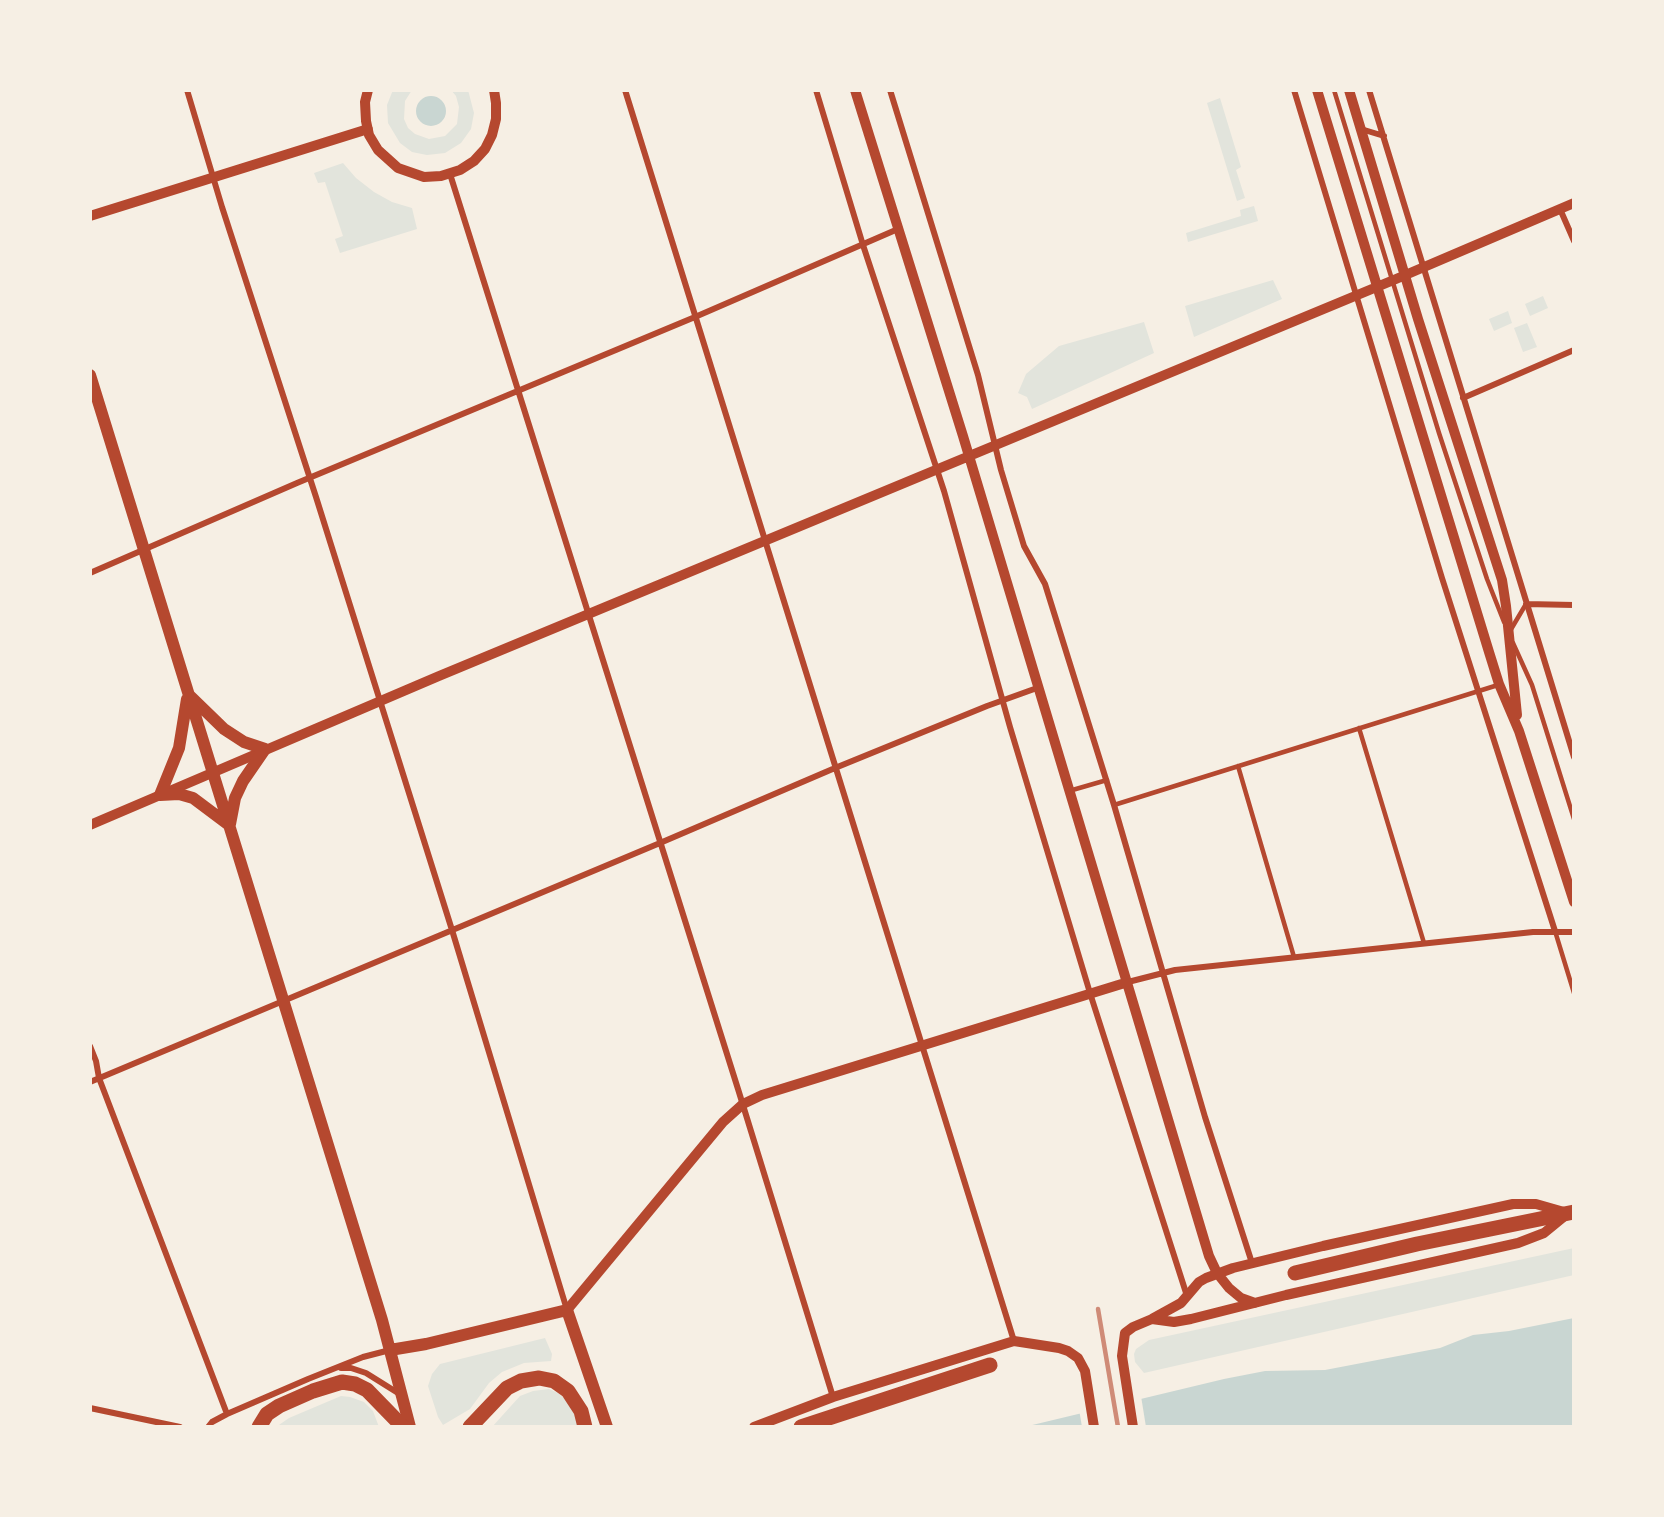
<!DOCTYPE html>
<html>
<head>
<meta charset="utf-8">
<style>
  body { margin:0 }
  #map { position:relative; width:1664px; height:1517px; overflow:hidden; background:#f6efe4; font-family:"Varela Round",sans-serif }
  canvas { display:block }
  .frame { position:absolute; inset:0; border:92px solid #f6efe4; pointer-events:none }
</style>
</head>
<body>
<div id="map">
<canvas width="1664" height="1517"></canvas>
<div class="frame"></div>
</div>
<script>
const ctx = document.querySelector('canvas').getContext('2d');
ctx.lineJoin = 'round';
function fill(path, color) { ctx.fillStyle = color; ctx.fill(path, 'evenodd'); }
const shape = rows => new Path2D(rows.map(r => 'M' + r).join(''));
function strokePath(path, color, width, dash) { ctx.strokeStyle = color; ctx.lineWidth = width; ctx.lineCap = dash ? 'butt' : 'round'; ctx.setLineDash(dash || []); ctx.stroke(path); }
const green = shape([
  [393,90,412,90,405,101,404,119,408,128,415,134,429,139,445,136,457,124,459,107,456,96,451,90,468,90,474,113,471,129,461,143,445,153,427,155,412,152,400,143,388,123,387,105],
  [1220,98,1241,167,1236,170,1245,198,1237,201,1207,103],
  [343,163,356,178,374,192,392,202,412,208,417,229,340,253,335,239,343,236,325,182,318,183,314,173],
  [1254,206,1258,221,1188,242,1186,233,1241,216,1240,210],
  [1273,280,1282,299,1194,337,1185,306],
  [1543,296,1548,308,1530,316,1525,304],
  [1508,311,1512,323,1494,331,1489,319],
  [1144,322,1154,353,1032,409,1027,397,1018,393,1026,374,1059,346],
  [1527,323,1537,347,1523,352,1514,328],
  [1574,1248,1574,1275,1144,1373,1135,1362,1134,1354,1136,1349,1149,1340],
  [545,1338,552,1354,551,1361,524,1363,502,1372,489,1383,470,1409,443,1425,438,1417,428,1386,432,1374,440,1364],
  [549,1389,558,1393,565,1399,575,1415,578,1427,492,1427,520,1396,533,1391],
  [341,1396,350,1397,364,1402,373,1411,379,1427,276,1427,289,1418]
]);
const water = shape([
  '416 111a15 15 0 1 1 30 0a15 15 0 1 1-30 0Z',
  [1574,1318,1574,1427,1024,1427,1224,1379,1265,1371,1325,1370,1440,1348,1473,1335,1509,1331]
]);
const pier = shape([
  [1141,1396,1146,1427,1082,1427,1079,1409]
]);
const service = shape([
  [1334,90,1439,433,1487,579,1504,622],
  [1510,631,1526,604],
  [1513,643,1532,685,1574,819],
  [1359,728,1424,943],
  [1238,766,1294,957],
  [1069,791,1107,780],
  [1114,805,1498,685],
  [1555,931,1574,993]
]);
const minor = shape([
  [187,90,222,207,316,497,452,930,567,1310],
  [625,90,1014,1341],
  [816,90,863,245,944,491,1010,727,1090,993,1187,1296],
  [890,90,978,375,1001,470,1024,546,1045,584,1114,805,1205,1117,1252,1263],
  [1294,90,1442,578,1555,931],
  [1369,90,1574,757],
  [1361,129,1384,136],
  [450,174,738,1089,833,1397],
  [1560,209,1574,241],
  [1463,398,1574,350],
  [90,573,297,483,695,317,898,229],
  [1526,604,1574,605],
  [1128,982,1175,970,1533,932,1574,932],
  [90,1046,96,1061,99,1078,227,1414],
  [90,1082,660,843,835,768,987,706,1037,688],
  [341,1368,351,1368,366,1373,398,1393],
  [90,1408,180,1427],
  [208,1427,212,1422,227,1414,308,1379,363,1357,390,1350]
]);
const tertiary = shape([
  [368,90,365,102,366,121,369,135,378,150,398,168,424,177,441,176,460,170,474,161,485,149,492,135,496,119,496,103,494,90],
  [855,90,963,436,1209,1256,1217,1273,1229,1288,1241,1298,1255,1303],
  [1317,90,1489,652,1499,684,1519,731,1574,902],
  [1349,90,1418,319,1502,580,1506,606,1517,715],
  [90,216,368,129],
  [90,825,439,676,1396,279,1574,203],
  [567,1310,723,1122,743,1104,762,1095,1128,982],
  [1152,1319,1174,1322,1191,1319,1286,1295,1518,1243,1544,1233,1566,1215],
  [754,1427,833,1397,1014,1341,1059,1348,1068,1351,1078,1358,1085,1371,1094,1427],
  [1133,1427,1122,1356,1125,1333,1133,1327,1152,1319,1181,1303,1199,1282,1206,1278,1233,1268,1323,1246,1513,1204,1536,1204,1564,1212]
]);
const secondary = shape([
  [90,375,382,1320,410,1427],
  [190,696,224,729,244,742,265,749,243,781,235,798,230,824],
  [187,699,179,748,160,795,179,794,193,798,229,825],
  [390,1350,426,1344,567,1310,607,1427]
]);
const primary = shape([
  [1295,1273,1417,1244,1574,1212],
  [259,1427,267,1414,279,1406,313,1391,342,1382,355,1384,367,1390,403,1427],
  [470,1427,507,1388,521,1381,539,1378,554,1381,568,1391,581,1411,585,1427],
  [801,1427,990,1365]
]);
const rail = shape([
  [1098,1309,1118,1427]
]);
fill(green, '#e2e4dc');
fill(water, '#c9d6d2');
fill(pier, '#f6efe4');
strokePath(service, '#b5482f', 4.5);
strokePath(minor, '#b5482f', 6);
strokePath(tertiary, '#b5482f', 10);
strokePath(secondary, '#b5482f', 12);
strokePath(primary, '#b5482f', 15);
strokePath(rail, '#cf8b77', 4.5);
</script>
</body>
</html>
